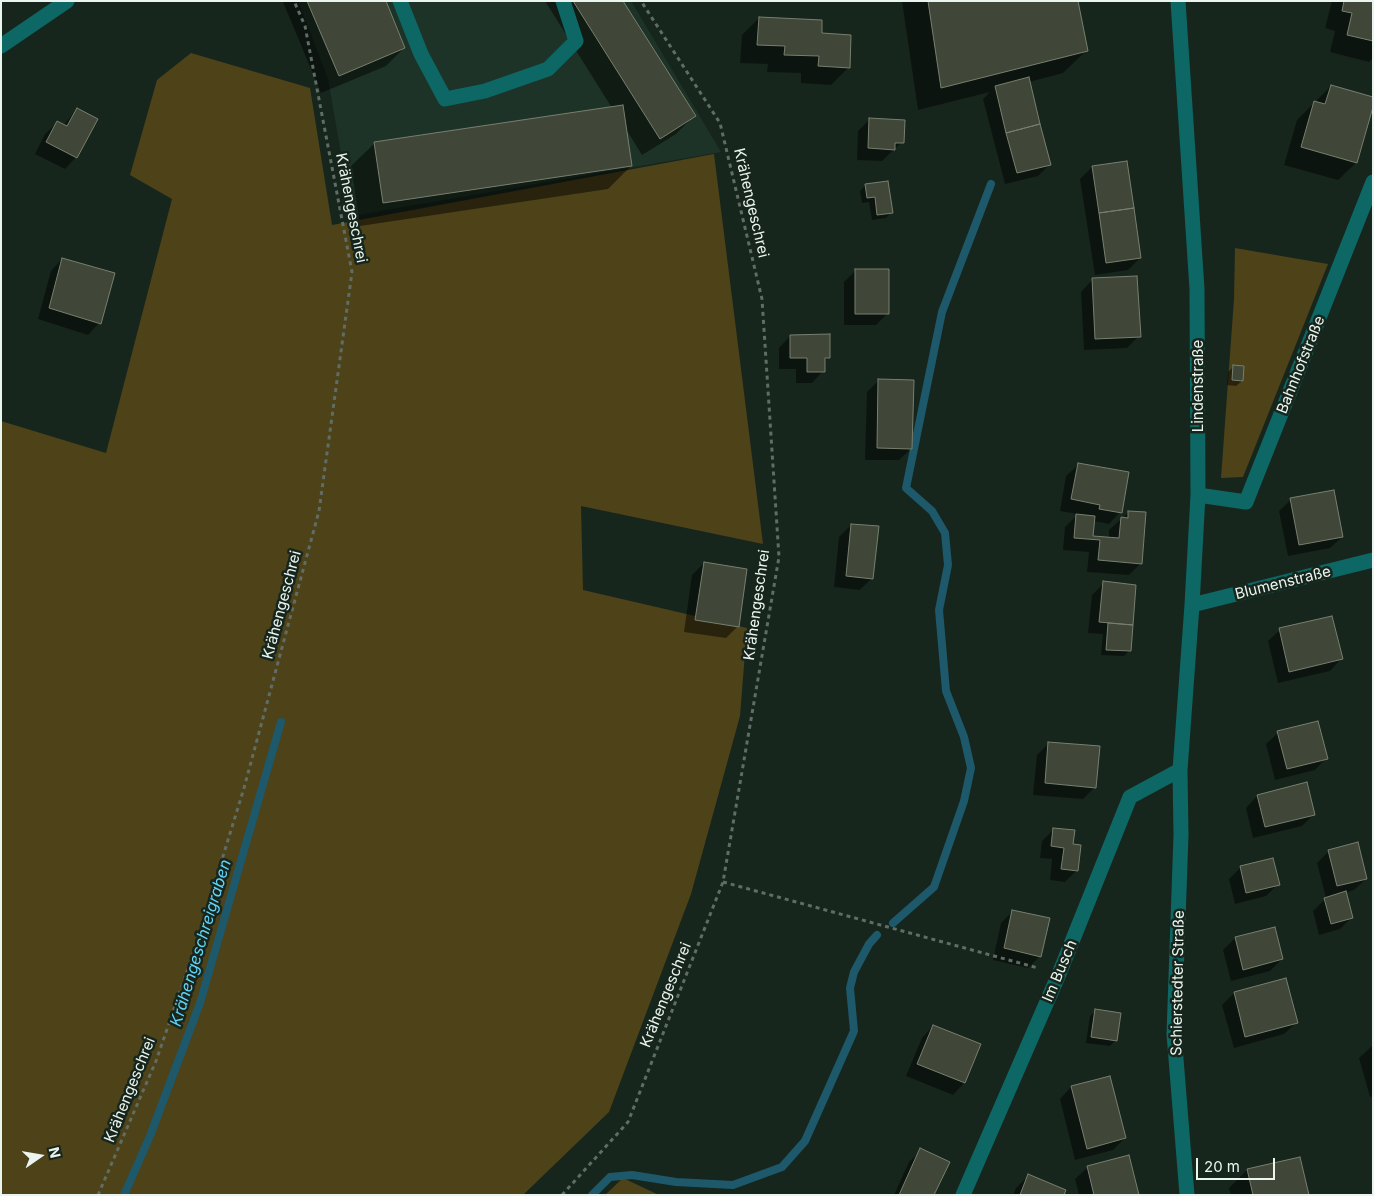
<!DOCTYPE html>
<html>
<head>
<meta charset="utf-8">
<style>
  body { margin:0 }
  #map { position:relative; width:1374px; height:1196px; overflow:hidden; background:#17261d; font-family:Inter,sans-serif }
  canvas { display:block }
  .frame { position:absolute; inset:0; border:2px solid #ebf5ef; pointer-events:none }
  .north { position:absolute; left:15px; top:1131px; width:50px; height:50px; -webkit-text-stroke:4px #17261d; paint-order:stroke; rotate:77deg; font-size:14px; font-weight:700; line-height:20px; text-align:center; color:#ebf5ef }
  .north::after { content:''; display:block; margin:auto; width:18px; height:22px; background:#ebf5ef; clip-path:polygon(50% 0,100% 100%,50% 72%,0 100%) }
  .scale { position:absolute; left:1196px; top:1158px; width:79px; height:22px; box-sizing:border-box; border:2px solid #ebf5ef; border-top:0; padding-left:6px; font-size:15px; line-height:18px; white-space:nowrap; color:#ebf5ef; -webkit-text-stroke:4px #17261d; paint-order:stroke }
</style>
</head>
<body>
<div id="map">
<canvas width="1374" height="1196"></canvas>
<div class="frame"></div>
<div class="north">N</div>
<div class="scale">20 m</div>
</div>
<script>
const ctx = document.querySelector('canvas').getContext('2d');
ctx.lineJoin = 'round';
function fill(path, color) { ctx.fillStyle = color; ctx.fill(path, 'evenodd'); }
const shape = rows => new Path2D(rows.map(r => 'M' + r).join(''));
function strokePath(path, color, width, dash) { ctx.strokeStyle = color; ctx.lineWidth = width; ctx.lineCap = dash ? 'butt' : 'round'; ctx.setLineDash(dash || []); ctx.stroke(path); }
function drawText(font, color, halo, rows, align = 'center') {
  ctx.font = font + ' Inter,sans-serif'; ctx.lineWidth = 5; ctx.setLineDash([]); ctx.textBaseline = 'middle'; ctx.strokeStyle = halo; ctx.fillStyle = color; for (const [text, x, y, turn = 0] of rows) {
    ctx.save(); ctx.translate(x, y); ctx.rotate((+turn || 0) * Math.PI / 180); ctx.textAlign = isNaN(turn) ? turn : align; if (halo) ctx.strokeText(text, 0, 0); ctx.fillText(text, 0, 0); ctx.restore();
  }
}
const built = shape([
  [298,1,631,1,721,152,352,216,328,79]
]);
const green = shape([
  [191,53,310,88,332,225,714,154,763,544,581,506,583,590,747,628,740,716,691,894,609,1112,523,1195,1,1195,1,421,106,453,172,199,130,175,157,80],
  [1235,248,1328,264,1243,477,1221,478,1234,299],
  [623,1178,659,1195,605,1195]
]);
const shadow = shape([
  [384,1,404,48,386,66,321,93,283,2],
  [545,1,621,1,694,116,676,134,642,155,626,129,631,166,608,189,360,226,351,166,375,143,612,108],
  [902,1,1008,1,1087,50,1063,73,1029,82,1049,165,1038,176,1005,184,983,99,990,92,918,110],
  [1332,1,1373,1,1373,58,1369,62,1330,52,1335,31,1325,28],
  [759,18,821,35,849,67,831,85,801,83,801,73,767,72,768,64,740,63,742,35],
  [1331,86,1373,103,1356,163,1338,180,1284,165,1297,120],
  [77,109,76,157,65,169,35,154,45,134,57,123,63,126],
  [870,119,902,142,882,161,857,160,858,131],
  [1092,167,1140,258,1128,270,1095,275,1080,179],
  [865,186,891,212,886,218,872,220,869,202,862,203,860,191],
  [62,259,99,323,88,335,38,319,51,271],
  [856,270,888,313,876,325,844,325,844,282],
  [1092,280,1139,336,1127,348,1084,350,1081,292],
  [790,336,829,357,823,363,823,371,812,383,796,383,796,369,779,369,779,348],
  [1234,366,1242,381,1236,386,1227,385,1228,372],
  [879,380,911,449,899,460,865,460,867,392],
  [1078,465,1120,512,1109,524,1094,521,1092,537,1109,538,1109,530,1129,512,1140,564,1129,575,1087,572,1089,552,1063,550,1065,527,1078,514,1060,511,1066,476],
  [1291,500,1342,537,1330,548,1288,556,1279,511],
  [851,525,872,578,860,590,834,587,839,537],
  [704,563,738,626,726,638,684,632,692,575],
  [1104,583,1135,586,1129,651,1124,656,1101,655,1103,634,1088,633,1092,595],
  [1280,630,1341,659,1330,671,1278,683,1268,641],
  [1278,733,1326,758,1315,770,1275,780,1266,744],
  [1049,743,1095,787,1083,799,1033,795,1037,755],
  [1257,796,1314,814,1302,826,1253,838,1246,808],
  [1054,829,1072,845,1077,870,1065,882,1050,880,1052,859,1040,858,1042,841],
  [1329,851,1366,879,1354,890,1345,893,1352,917,1340,929,1319,935,1313,911,1326,898,1317,863],
  [1240,868,1278,884,1266,896,1235,904,1229,879],
  [1013,911,1040,956,1028,968,993,960,1001,923],
  [1274,928,1282,959,1270,971,1231,981,1223,950,1235,938],
  [1285,980,1296,1023,1284,1034,1234,1048,1222,1005,1234,993],
  [1096,1011,1116,1040,1110,1046,1086,1043,1090,1016],
  [933,1026,964,1083,953,1095,906,1076,922,1038],
  [1373,1045,1373,1096,1370,1097,1359,1058],
  [1071,1087,1125,1138,1113,1150,1075,1160,1060,1099],
  [921,1150,933,1195,894,1195,909,1162],
  [1128,1157,1138,1195,1079,1195,1075,1179,1087,1168],
  [1299,1158,1308,1195,1231,1195,1229,1188,1247,1170],
  [1028,1176,1063,1195,1013,1195,1016,1188]
]);
const stream = shape([
  [893,923,934,887,964,801,971,768,964,737,946,691,939,610,948,565,945,533,932,511,906,488,942,312,991,184],
  [124,1195,150,1136,200,1003,281,722],
  [592,1195,610,1177,632,1175,676,1182,733,1185,782,1167,805,1141,854,1031,850,988,854,972,869,944,877,935]
]);
const building = shape([
  [307,1,386,1,405,48,339,76,307,1],
  [573,1,623,1,696,116,660,139,573,1],
  [928,1,1078,1,1088,51,941,88,928,1],
  [1344,1,1373,1,1373,41,1347,35,1352,13,1342,11,1344,1],
  [759,17,822,20,822,33,851,35,850,68,818,66,819,56,784,55,785,46,757,45,759,17],
  [1029,77,1040,124,1006,133,995,86,1029,77],
  [1331,85,1373,97,1373,107,1357,163,1301,147,1314,101,1325,104,1331,85],
  [623,105,632,166,383,203,374,142,623,105],
  [77,108,98,119,77,158,46,142,57,121,67,126,77,108],
  [869,118,905,120,904,143,895,143,895,150,868,148,869,118],
  [1040,124,1051,165,1017,173,1006,133,1040,124],
  [1127,161,1134,208,1099,213,1092,166,1127,161],
  [888,181,893,213,877,215,875,197,867,198,865,184,888,181],
  [1134,208,1141,258,1106,263,1099,213,1134,208],
  [62,258,115,273,101,324,49,308,62,258],
  [855,269,889,269,889,314,855,314,855,269],
  [1137,276,1141,337,1095,339,1092,278,1137,276],
  [830,334,830,358,825,358,825,372,807,372,807,358,790,358,790,335,830,334],
  [1233,365,1244,366,1243,381,1232,380,1233,365],
  [878,379,914,380,912,449,877,448,878,379],
  [1078,463,1129,472,1122,513,1099,509,1100,505,1071,499,1078,463],
  [1334,490,1343,537,1299,545,1290,498,1334,490],
  [1128,511,1146,512,1142,564,1098,560,1100,540,1074,538,1076,514,1095,516,1093,536,1119,538,1121,517,1128,518,1128,511],
  [851,524,879,526,873,579,846,576,851,524],
  [704,562,747,569,739,627,695,620,704,562],
  [1103,581,1136,585,1133,625,1099,622,1103,581],
  [1332,616,1343,659,1289,672,1279,628,1332,616],
  [1108,623,1133,625,1131,651,1106,650,1108,623],
  [1318,721,1328,759,1287,769,1277,731,1318,721],
  [1048,742,1100,746,1096,788,1045,783,1048,742],
  [1307,782,1315,815,1265,827,1257,795,1307,782],
  [1053,828,1075,830,1073,844,1081,845,1078,871,1061,869,1064,848,1051,846,1053,828],
  [1358,842,1367,879,1337,886,1328,850,1358,842],
  [1273,858,1280,885,1246,893,1240,866,1273,858],
  [1346,891,1353,918,1331,924,1324,898,1346,891],
  [1012,910,1050,918,1041,957,1004,948,1012,910],
  [1275,927,1283,959,1243,970,1235,937,1275,927],
  [1286,978,1298,1023,1245,1037,1234,992,1286,978],
  [1095,1009,1121,1013,1117,1041,1091,1037,1095,1009],
  [933,1025,981,1044,965,1083,917,1064,933,1025],
  [1110,1076,1126,1138,1087,1149,1071,1086,1110,1076],
  [920,1148,950,1162,934,1195,899,1195,920,1148],
  [1129,1155,1139,1195,1094,1195,1087,1166,1129,1155],
  [1300,1157,1309,1195,1253,1195,1247,1169,1300,1157],
  [1028,1174,1066,1190,1064,1195,1020,1195,1028,1174]
]);
const path = shape([
  [723,882,1038,968],
  [98,1195,156,1061,192,957,244,788,319,511,352,272,305,26,294,1],
  [562,1195,628,1122,723,882,779,557,762,299,720,123,641,1]
]);
const minor = shape([
  [400,1,421,54,445,99,485,91,548,69,576,41,563,1],
  [1178,1,1197,289,1198,495,1192,605,1180,770,1181,835,1174,1034,1187,1195],
  [1,46,67,1],
  [1198,495,1246,502,1373,182],
  [1192,605,1373,560],
  [963,1195,1059,974,1130,797,1180,770]
]);
const streetNames = [
  ["Krähengeschrei",751,203,77],
  ["Krähengeschrei",351,208,79],
  ["Bahnhofstraße",1301,365,-68],
  ["Lindenstraße",1198,386,-90],
  ["Blumenstraße",1283,583,-14],
  ["Krähengeschrei",282,605,-75],
  ["Krähengeschrei",757,605,-82],
  ["Im Busch",1060,971,-67],
  ["Schierstedter Straße",1178,983,-89],
  ["Krähengeschrei",666,995,-68],
  ["Krähengeschrei",130,1090,-68]
];
const waterNames = [
  ["Krähengeschreigraben",201,943,-73]
];
fill(built, '#1e3327');
fill(green, '#4e4219');
fill(shadow, '#0007');
strokePath(stream, '#1d586b', 8);
fill(building, '#414738');
strokePath(building, '#787f6e', 1);
strokePath(path, '#5f6d65', 3, [4, 4]);
strokePath(minor, '#0d6764', 15);
drawText('15px', '#ebf5ef', '#17261d', streetNames);
drawText('italic 16px', '#63d3f7', '#17261d', waterNames);
</script>
</body>
</html>
